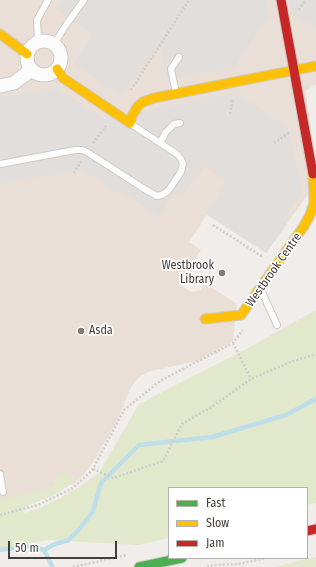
<!DOCTYPE html>
<html>
<head>
<meta charset="utf-8">
<style>
  body { margin:0 }
  #map { position:relative; width:316px; height:567px; overflow:hidden; background:#f0edea; font-family:"Fira Sans Condensed",sans-serif }
  canvas { display:block }
  .legend { position:absolute; left:168px; top:487px; width:140px; height:72px; box-sizing:border-box; background:#fff; border:1px solid #b5b1af; margin:0; padding:5px 7px; list-style:none; font-size:12px; color:#453d37 }
  .legend li { display:flex; align-items:center; gap:8px; height:20px }
  .legend b { width:20px; border:1px solid #b5b1af }
  .scale { position:absolute; left:8px; top:541px; width:109px; height:18px; box-sizing:border-box; border:2px solid #453d37; border-top:0; padding-left:5px; font-size:12px; line-height:14px; white-space:nowrap; color:#453d37; -webkit-text-stroke:3px #fff; paint-order:stroke }
</style>
</head>
<body>
<div id="map">
<canvas width="316" height="567"></canvas>
<ul class="legend">
<li><b style="height:5px;background:#4caf50"></b>Fast</li>
<li><b style="height:5px;background:#ffc107"></b>Slow</li>
<li><b style="height:5px;background:#c62828"></b>Jam</li>
</ul>
<div class="scale">50 m</div>
</div>
<script>
const ctx = document.querySelector('canvas').getContext('2d');
ctx.lineJoin = 'round';
function fill(path, color) { ctx.fillStyle = color; ctx.fill(path, 'evenodd'); }
const shape = rows => new Path2D(rows.map(r => 'M' + r).join(''));
function strokePath(path, color, width, dash) { ctx.strokeStyle = color; ctx.lineWidth = width; ctx.lineCap = dash ? 'butt' : 'round'; ctx.setLineDash(dash || []); ctx.stroke(path); }
function drawText(font, color, halo, rows, align = 'center') {
  ctx.font = font + ' "Fira Sans Condensed",sans-serif'; ctx.lineWidth = 3.5; ctx.setLineDash([]); ctx.textBaseline = 'middle'; ctx.strokeStyle = halo; ctx.fillStyle = color; for (const [text, x, y, turn = 0] of rows) {
    ctx.save(); ctx.translate(x, y); ctx.rotate((+turn || 0) * Math.PI / 180); ctx.textAlign = isNaN(turn) ? turn : align; if (halo) ctx.strokeText(text, 0, 0); ctx.fillText(text, 0, 0); ctx.restore();
  }
}
const commercial = shape([
  [0,0,316,0,316,84,306,91,316,183,266,253,207,215,189,242,201,250,178,283,191,292,200,290,205,283,237,304,233,341,197,361,150,371,139,377,131,387,116,423,93,463,78,481,45,498,0,511]
]);
const green = shape([
  [316,310,316,503,307,505,307,488,169,488,169,538,138,545,48,540,19,545,0,552,0,500,55,486,53,479,72,473,73,482,54,495,22,508,24,513,40,508,58,499,82,485,99,473,139,404,250,347],
  [316,557,316,567,274,567]
]);
const parking = shape([
  [62,0,265,0,269,16,234,68,167,80,161,51,158,48,121,97,74,64,93,35,56,9],
  [289,0,316,0,316,29,291,12],
  [56,88,106,120,108,117,236,93,289,129,302,193,282,220,287,224,266,253,207,214,221,194,219,192,227,181,205,166,197,177,195,176,182,196,175,192,159,217,120,191,118,193,82,169,0,183,0,98]
]);
const stream = shape([
  [0,550,31,546,44,550,55,544,69,540,82,526,93,511,101,483,139,445,212,437,286,415,316,399],
  [44,550,52,566]
]);
const path = shape([
  [299,10,305,0],
  [131,90,189,0],
  [230,114,233,99],
  [93,143,106,126],
  [274,143,290,132],
  [74,173,82,160],
  [213,225,263,257],
  [233,343,251,379],
  [93,469,113,478,163,461,182,424,213,406,251,379,288,363,316,354],
  [0,515,38,505,71,489,83,479,93,469,124,410,160,381,233,343,243,330],
  [73,567,127,555],
  [207,567,214,565,239,564,266,558]
]);
const lane = shape([
  [38,42,37,20,48,0],
  [54,44,66,25,84,0],
  [176,93,171,69,179,57],
  [160,143,166,132,174,124,180,123],
  [0,164,75,150,82,150,87,152,146,190,157,196,162,195,168,191,181,172,183,164,181,159,177,154,131,124],
  [261,290,277,325],
  [0,474,3,492]
]);
const street = shape([
  '27 58a17 17 0 1 1 34 0a17 17 0 1 1-34 0Z',
  [0,86,14,83,31,70]
]);
const fast = shape([
  [139,567,182,558]
]);
const slow = shape([
  [0,34,27,54],
  [57,69,63,78,130,123,132,116,138,106,143,102,154,98,316,66],
  [205,319,241,315,304,226,310,215,314,203,313,174]
]);
const jam = shape([
  [281,0,313,174],
  [307,531,316,529]
]);
const markers = [
  [222,273,4,"#817b76"],
  [81,331,4,"#817b76"]
];
const poiNames = [
  ["Westbrook",214,266],
  ["Library",214,280],
  ["Asda",89,331,"left"]
];
const streetNames = [
  ["Westbrook Centre",274,270,-55]
];
fill(commercial, '#eadfd7');
fill(green, '#e1e8cc');
fill(parking, '#e1dedb');
strokePath(stream, '#bedfea', 4.5);
strokePath(lane, '#cecbc8', 8);
strokePath(street, '#cecbc8', 15);
strokePath(fast, '#cec9c2', 11);
strokePath(slow, '#cec9c2', 11);
strokePath(jam, '#cec9c2', 11);
strokePath(path, '#d1cdcb', 2.5, [2, 2]);
strokePath(lane, '#fdfcfc', 6);
strokePath(street, '#fdfcfc', 13);
strokePath(fast, '#4caf50', 9);
strokePath(slow, '#ffc107', 9);
strokePath(jam, '#c62828', 9);
for (const [x, y, r, color] of markers) { const dot = new Path2D(); dot.arc(x, y, r, 0, 2 * Math.PI); ctx.fillStyle = color; ctx.fill(dot); strokePath(dot, '#fff', 1.5); }
drawText('12px', '#453d37', '#fff', poiNames, 'right');
drawText('12px', '#453d37', '#fff', streetNames);
</script>
</body>
</html>
